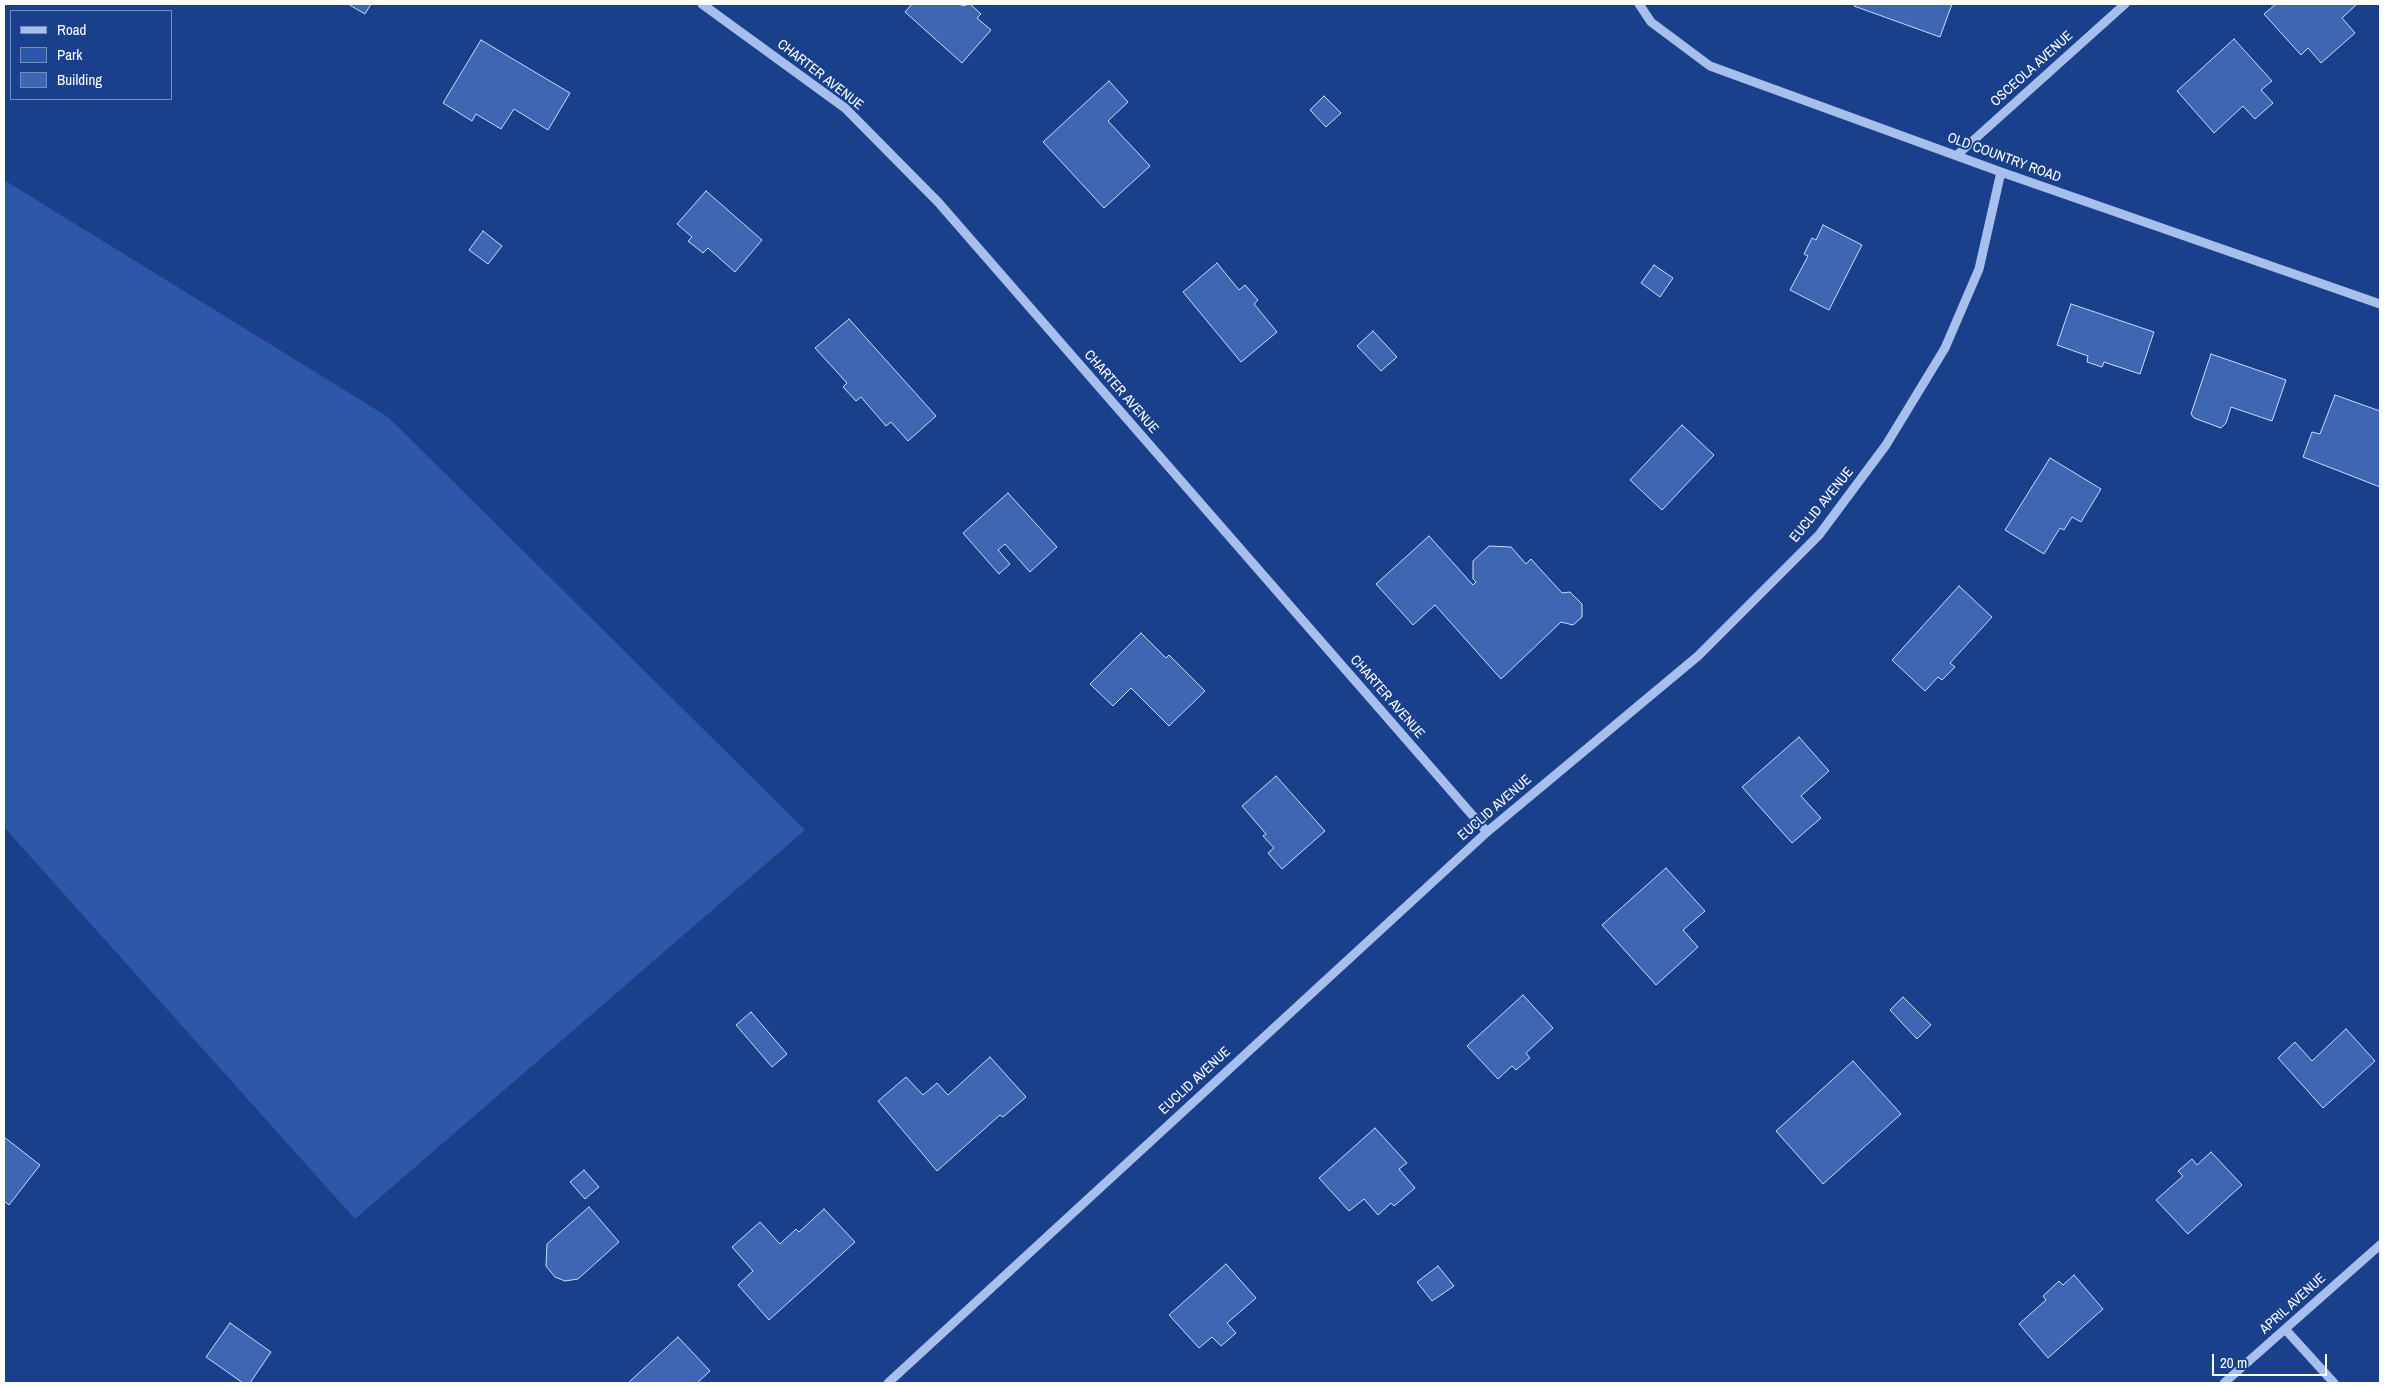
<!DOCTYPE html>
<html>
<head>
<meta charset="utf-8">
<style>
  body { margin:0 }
  #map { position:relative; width:2384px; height:1387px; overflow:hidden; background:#1a408c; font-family:"Archivo Narrow",sans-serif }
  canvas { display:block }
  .frame { position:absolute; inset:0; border:5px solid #fff; pointer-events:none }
  .legend { position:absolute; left:10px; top:10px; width:162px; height:90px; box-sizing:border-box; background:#1a408c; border:1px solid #768cba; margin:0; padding:6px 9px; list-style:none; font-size:15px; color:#fff }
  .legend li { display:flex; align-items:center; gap:10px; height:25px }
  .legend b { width:25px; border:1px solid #768cba }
  .scale { position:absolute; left:2212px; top:1354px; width:115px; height:22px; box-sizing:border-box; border:2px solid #fff; border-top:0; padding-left:6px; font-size:15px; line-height:18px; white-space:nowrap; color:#fff; -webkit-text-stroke:4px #1a408c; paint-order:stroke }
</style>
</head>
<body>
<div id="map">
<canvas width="2384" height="1387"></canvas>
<div class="frame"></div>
<ul class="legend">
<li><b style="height:6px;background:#a6bfed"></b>Road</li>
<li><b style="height:14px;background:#2d58aa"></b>Park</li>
<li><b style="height:14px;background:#3e66b2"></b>Building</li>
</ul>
<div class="scale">20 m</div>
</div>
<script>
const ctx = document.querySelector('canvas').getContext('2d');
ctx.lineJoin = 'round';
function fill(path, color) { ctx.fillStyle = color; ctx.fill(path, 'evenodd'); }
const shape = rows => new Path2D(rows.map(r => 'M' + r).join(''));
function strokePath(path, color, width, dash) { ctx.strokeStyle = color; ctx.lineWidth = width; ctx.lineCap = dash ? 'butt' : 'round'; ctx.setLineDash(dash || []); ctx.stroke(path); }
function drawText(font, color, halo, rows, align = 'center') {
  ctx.font = font + ' "Archivo Narrow",sans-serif'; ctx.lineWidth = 4; ctx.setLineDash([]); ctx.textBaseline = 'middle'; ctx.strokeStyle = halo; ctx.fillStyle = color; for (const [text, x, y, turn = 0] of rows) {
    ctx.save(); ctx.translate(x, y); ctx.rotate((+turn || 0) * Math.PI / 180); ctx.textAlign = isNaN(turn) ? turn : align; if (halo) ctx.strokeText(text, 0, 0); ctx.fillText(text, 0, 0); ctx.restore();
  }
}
const green = shape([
  [4,180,388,417,805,830,355,1219,4,827]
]);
const building = shape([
  [348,4,371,4,365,14,348,4],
  [912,4,960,4,962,6,970,4,981,14,977,18,991,30,962,63,905,12,912,4],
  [1855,4,1952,4,1940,37,1854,6,1855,4],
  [2276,4,2357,4,2342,18,2355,33,2321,63,2308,48,2301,55,2264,14,2276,4],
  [2234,39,2272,81,2261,90,2273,103,2255,119,2243,106,2214,133,2177,91,2234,39],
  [481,40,570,93,548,130,514,109,501,129,476,114,472,121,443,103,481,40],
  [1109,81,1128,102,1108,121,1150,166,1104,208,1043,142,1109,81],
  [1324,96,1341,113,1326,127,1310,110,1324,96],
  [706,191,762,240,735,272,708,248,703,253,688,241,692,237,677,224,706,191],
  [1823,225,1862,245,1829,310,1790,290,1808,256,1804,254,1812,238,1816,240,1823,225],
  [483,231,502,246,488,264,469,250,483,231],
  [1217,263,1239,290,1245,285,1258,300,1254,304,1277,332,1241,362,1183,292,1217,263],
  [1654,265,1673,278,1660,297,1641,283,1654,265],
  [2071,304,2154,332,2140,374,2104,362,2102,367,2087,362,2088,356,2057,345,2071,304],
  [849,319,936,416,908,441,891,422,886,426,861,397,856,401,843,387,847,383,815,348,849,319],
  [1373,331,1397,357,1381,371,1357,346,1373,331],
  [2211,354,2286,380,2272,421,2231,407,2226,423,2221,428,2194,418,2191,414,2211,354],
  [2335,395,2380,411,2380,487,2303,457,2312,432,2320,434,2335,395],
  [1682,425,1714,455,1662,510,1630,480,1682,425],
  [2050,458,2101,489,2081,522,2072,517,2064,530,2060,528,2044,554,2005,530,2050,458],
  [1008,493,1057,547,1030,572,1005,544,998,550,1010,564,999,574,963,533,1008,493],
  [1429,536,1473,585,1476,582,1473,579,1473,561,1489,546,1511,547,1526,564,1531,559,1562,593,1570,592,1582,604,1582,617,1573,625,1561,622,1501,679,1435,605,1413,625,1376,584,1429,536],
  [1959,586,1992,617,1950,663,1955,667,1942,680,1938,677,1925,691,1892,660,1959,586],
  [1141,633,1166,658,1169,655,1205,691,1169,726,1131,688,1113,706,1090,684,1141,633],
  [1799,737,1829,771,1801,796,1821,818,1792,843,1742,787,1799,737],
  [1276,776,1325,831,1282,869,1268,853,1274,848,1263,836,1266,834,1242,806,1276,776],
  [1666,868,1705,911,1683,930,1698,947,1656,985,1602,925,1666,868],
  [1523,995,1553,1028,1526,1053,1530,1058,1516,1070,1512,1066,1498,1079,1467,1046,1523,995],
  [1903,997,1931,1025,1917,1039,1890,1010,1903,997],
  [751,1012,787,1054,772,1067,736,1025,751,1012],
  [2346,1029,2375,1061,2323,1108,2278,1058,2295,1042,2312,1061,2346,1029],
  [990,1057,1026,1097,1003,1117,1000,1115,937,1171,878,1101,906,1077,923,1095,937,1083,948,1095,990,1057],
  [1853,1061,1901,1114,1823,1184,1776,1131,1853,1061],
  [1375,1128,1407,1163,1399,1169,1415,1188,1394,1206,1391,1203,1378,1215,1364,1199,1349,1211,1319,1178,1375,1128],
  [4,1137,40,1165,9,1205,4,1201,4,1137],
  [2211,1152,2242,1185,2188,1234,2156,1200,2183,1176,2178,1171,2192,1159,2197,1165,2211,1152],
  [584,1170,599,1187,585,1199,570,1182,584,1170],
  [589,1207,619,1242,578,1279,565,1281,555,1277,546,1266,547,1244,589,1207],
  [824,1209,855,1242,769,1320,738,1285,753,1271,732,1247,760,1222,780,1244,796,1229,799,1232,824,1209],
  [1226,1264,1256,1298,1227,1323,1236,1333,1221,1346,1212,1337,1199,1348,1169,1315,1226,1264],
  [1438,1266,1454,1286,1432,1301,1417,1282,1438,1266],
  [2074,1275,2103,1309,2048,1358,2019,1324,2046,1300,2043,1296,2059,1281,2063,1285,2074,1275],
  [230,1323,271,1352,250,1383,243,1383,206,1357,230,1323],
  [678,1337,710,1371,697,1383,628,1383,678,1337]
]);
const minor = shape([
  [702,4,845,108,938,202,1487,832],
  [1639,4,1651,22,1710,66,2001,172,2380,304],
  [1957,155,2125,4],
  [2285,1329,2334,1383],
  [888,1383,1487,832,1698,656,1819,535,1886,445,1945,348,1979,269,2001,172],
  [2224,1383,2380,1245]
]);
const streetNames = [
  ["OSCEOLA AVENUE",2032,69,-42],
  ["CHARTER AVENUE",820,75,38],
  ["OLD COUNTRY ROAD",2004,158,20],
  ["CHARTER AVENUE",1121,392,49],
  ["EUCLID AVENUE",1822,505,-51],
  ["CHARTER AVENUE",1387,697,49],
  ["EUCLID AVENUE",1495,808,-41],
  ["EUCLID AVENUE",1195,1081,-43],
  ["APRIL AVENUE",2293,1304,-42]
];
fill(green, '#2d58aa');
fill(building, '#3e66b2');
strokePath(building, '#ccdcfa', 1);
strokePath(minor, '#a6bfed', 9);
drawText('14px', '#fff', '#1a408c', streetNames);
</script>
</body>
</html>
